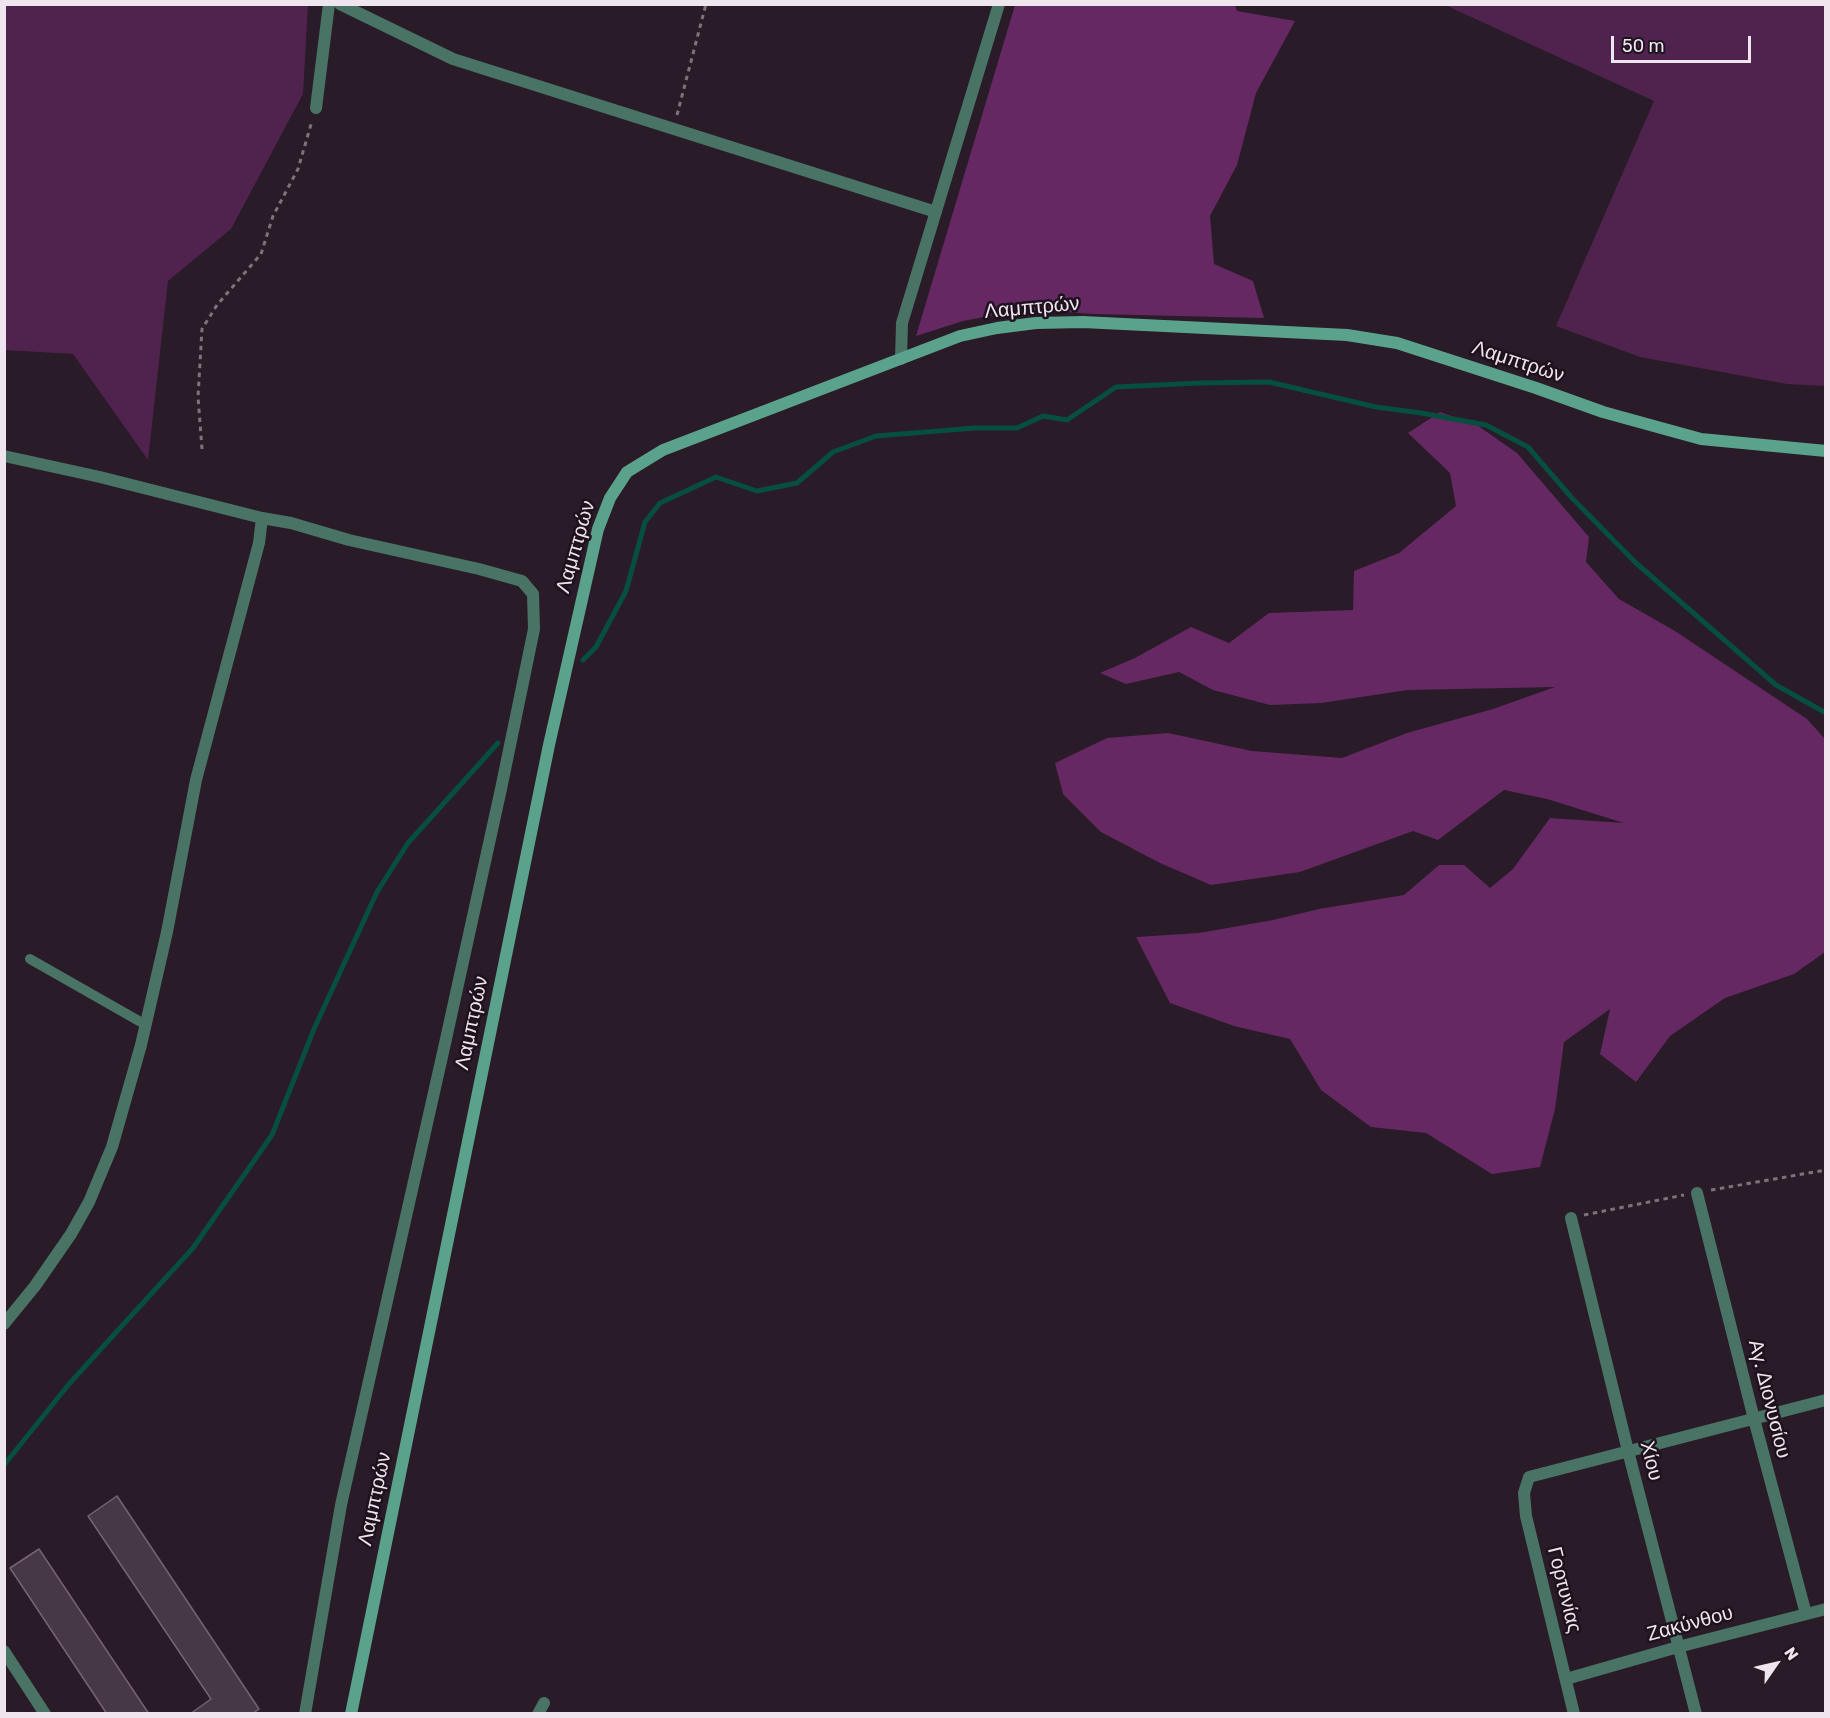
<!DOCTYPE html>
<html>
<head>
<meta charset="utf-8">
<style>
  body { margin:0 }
  #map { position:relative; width:1830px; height:1718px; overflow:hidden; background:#291b28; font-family:Rubik,sans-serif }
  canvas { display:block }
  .frame { position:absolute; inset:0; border:6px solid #efe5ee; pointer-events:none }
  .north { position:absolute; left:1746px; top:1634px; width:60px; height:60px; -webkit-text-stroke:4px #1f121f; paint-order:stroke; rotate:56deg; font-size:16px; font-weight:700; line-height:24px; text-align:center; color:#efe5ee }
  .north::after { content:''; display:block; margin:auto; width:21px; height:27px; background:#efe5ee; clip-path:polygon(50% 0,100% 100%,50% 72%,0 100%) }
  .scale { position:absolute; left:1611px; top:36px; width:140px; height:27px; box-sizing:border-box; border:3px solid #efe5ee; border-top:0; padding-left:8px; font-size:18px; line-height:21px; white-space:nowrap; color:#efe5ee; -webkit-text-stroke:4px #1f121f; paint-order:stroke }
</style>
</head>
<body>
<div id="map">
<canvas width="1830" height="1718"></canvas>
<div class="frame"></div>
<div class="north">N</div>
<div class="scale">50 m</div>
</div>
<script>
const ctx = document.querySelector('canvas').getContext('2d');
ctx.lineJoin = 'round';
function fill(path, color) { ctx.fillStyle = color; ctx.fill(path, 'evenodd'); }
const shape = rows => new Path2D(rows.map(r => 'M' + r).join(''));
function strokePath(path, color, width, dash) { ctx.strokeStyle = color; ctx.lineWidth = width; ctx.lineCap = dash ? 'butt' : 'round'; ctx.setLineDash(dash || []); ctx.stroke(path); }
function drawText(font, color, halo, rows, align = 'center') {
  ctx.font = font + ' Rubik,sans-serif'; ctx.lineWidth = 5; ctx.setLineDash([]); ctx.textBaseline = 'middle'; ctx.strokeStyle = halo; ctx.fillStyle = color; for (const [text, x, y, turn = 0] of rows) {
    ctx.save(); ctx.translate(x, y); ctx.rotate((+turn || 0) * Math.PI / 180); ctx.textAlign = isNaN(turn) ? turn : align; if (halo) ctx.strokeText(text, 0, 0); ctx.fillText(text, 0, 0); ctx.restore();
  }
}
const green = shape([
  [4,5,308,5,303,94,231,229,168,281,148,460,73,354,5,350],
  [1445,5,1825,5,1825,386,1787,384,1640,357,1556,326,1654,101]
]);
const forest = shape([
  [1015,5,1235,5,1237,11,1295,21,1256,93,1237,165,1210,216,1214,264,1253,281,1264,318,1093,314,1039,310,1000,314,963,321,916,336],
  [1440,412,1477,425,1517,453,1589,537,1586,562,1619,599,1675,631,1807,719,1825,739,1825,952,1794,974,1725,998,1670,1036,1636,1082,1600,1054,1610,1009,1564,1042,1555,1109,1540,1167,1492,1174,1426,1133,1371,1127,1321,1090,1290,1039,1234,1026,1170,1003,1136,937,1199,933,1273,920,1319,909,1404,895,1439,865,1464,865,1490,888,1513,869,1550,818,1624,823,1547,799,1504,790,1438,840,1413,831,1300,872,1211,885,1160,863,1101,832,1063,794,1055,763,1107,738,1168,733,1252,751,1342,758,1407,733,1493,709,1555,687,1408,690,1321,703,1270,705,1213,690,1179,672,1126,684,1100,673,1135,658,1191,627,1229,643,1269,613,1353,610,1354,571,1399,553,1456,506,1450,473,1408,433]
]);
const stream = shape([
  [583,660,596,647,626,591,645,522,660,503,716,477,757,491,797,483,833,452,876,436,975,428,1017,428,1043,416,1067,420,1116,387,1199,383,1269,382,1376,407,1421,413,1486,425,1528,447,1572,498,1636,563,1776,685,1826,713],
  [4,1465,69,1384,193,1248,272,1135,314,1029,377,892,408,843,498,743]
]);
const building = shape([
  [117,1496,259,1709,252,1714,190,1714,211,1699,88,1516,117,1496],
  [39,1549,149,1714,107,1714,10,1568,39,1549]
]);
const path = shape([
  [677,115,706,4],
  [202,449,198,397,202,329,217,305,261,254,273,216,298,169,312,121],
  [1711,1190,1826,1170],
  [1584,1215,1684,1195]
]);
const lane = shape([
  [30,959,146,1025]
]);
const street = shape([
  [340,4,453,59,936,212],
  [316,108,329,4],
  [901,359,902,323,999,4],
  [4,456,100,477,262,518],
  [1697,1193,1754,1419,1806,1614],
  [1571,1218,1628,1451,1696,1714],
  [4,1324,35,1286,71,1234,89,1202,112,1147,141,1045,167,932,196,780,259,543,262,518,291,523,349,540,479,569,522,581,533,594,534,629,501,789,444,1048,341,1505,305,1714],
  [4,1651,45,1714],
  [1566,1679,1678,1647,1826,1609],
  [538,1714,544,1703],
  [1574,1714,1526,1516,1524,1493,1529,1477,1826,1400]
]);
const secondary = shape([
  [351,1714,549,745,598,529,610,498,627,472,663,450,960,336,997,328,1036,323,1083,322,1347,335,1397,343,1536,388,1603,412,1701,439,1826,451]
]);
const streetNames = [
  ["Λαμπτρών",1032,308,-5],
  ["Λαμπτρών",1518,362,18],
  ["Λαμπτρών",576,547,-74],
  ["Λαμπτρών",472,1023,-78],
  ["Αγ. Διονυσίου",1769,1399,76],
  ["Χίου",1651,1461,76],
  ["Λαμπτρών",375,1499,-78],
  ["Γορτυνίας",1564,1590,76],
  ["Ζακύνθου",1690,1624,-15]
];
fill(green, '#50224e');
fill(forest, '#652863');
strokePath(stream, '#064e3d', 5);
fill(building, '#473846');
strokePath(building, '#756473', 1.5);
strokePath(path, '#7e727d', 3, [4.5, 4.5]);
strokePath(lane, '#487365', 10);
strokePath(street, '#487365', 12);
strokePath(secondary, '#5aa28b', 12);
drawText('20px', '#efe5ee', '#1f121f', streetNames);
</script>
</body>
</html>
